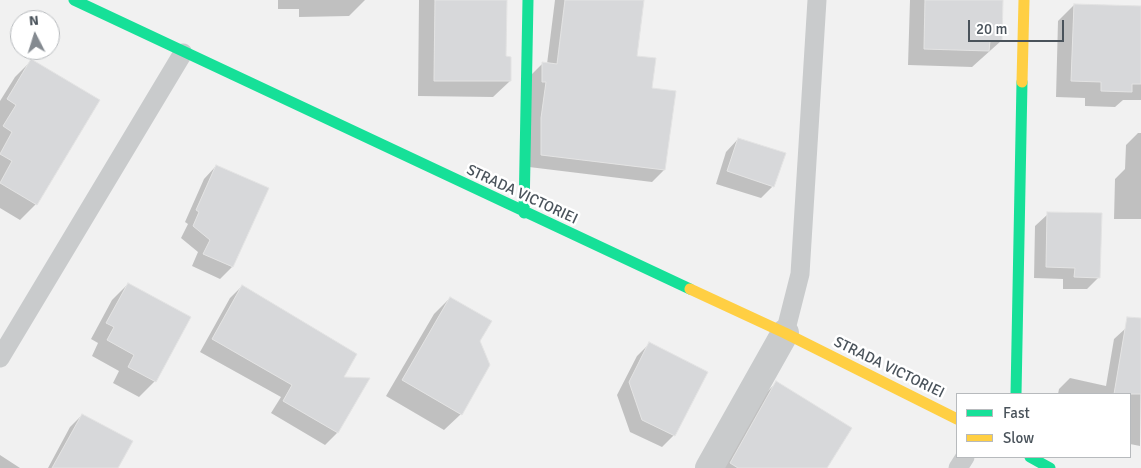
<!DOCTYPE html>
<html>
<head>
<meta charset="utf-8">
<style>
  body { margin:0 }
  #map { position:relative; width:1141px; height:468px; overflow:hidden; background:#f1f1f1; font-family:Signika,sans-serif }
  canvas { display:block }
  .legend { position:absolute; left:956px; top:393px; width:175px; height:65px; box-sizing:border-box; background:#fff; border:1px solid #b7babd; margin:0; padding:6px 9px; list-style:none; font-size:15px; color:#4a535b }
  .legend li { display:flex; align-items:center; gap:10px; height:25px }
  .legend b { width:25px; border:1px solid #b7babd }
  .north { position:absolute; left:10px; top:10px; width:50px; height:50px; box-sizing:border-box; background:#fff; border:1px solid #b7babd; border-radius:50%; rotate:355deg; font-size:14px; font-weight:700; line-height:20px; text-align:center; color:#4a535b }
  .north::after { content:''; display:block; margin:auto; width:18px; height:22px; background:#848a90; clip-path:polygon(50% 0,100% 100%,50% 72%,0 100%) }
  .scale { position:absolute; left:968px; top:20px; width:96px; height:22px; box-sizing:border-box; border:2px solid #4a535b; border-top:0; padding-left:6px; font-size:15px; line-height:18px; white-space:nowrap; color:#4a535b; -webkit-text-stroke:4px #fff; paint-order:stroke }
</style>
</head>
<body>
<div id="map">
<canvas width="1141" height="468"></canvas>
<ul class="legend">
<li><b style="height:6px;background:#16e098"></b>Fast</li>
<li><b style="height:6px;background:#ffcf43"></b>Slow</li>
</ul>
<div class="north">N</div>
<div class="scale">20 m</div>
</div>
<script>
const ctx = document.querySelector('canvas').getContext('2d');
ctx.lineJoin = 'round';
function fill(path, color) { ctx.fillStyle = color; ctx.fill(path, 'evenodd'); }
const shape = rows => new Path2D(rows.map(r => 'M' + r).join(''));
function strokePath(path, color, width, dash) { ctx.strokeStyle = color; ctx.lineWidth = width; ctx.lineCap = dash ? 'butt' : 'round'; ctx.setLineDash(dash || []); ctx.stroke(path); }
function drawText(font, color, halo, rows, align = 'center') {
  ctx.font = font + ' Signika,sans-serif'; ctx.lineWidth = 5; ctx.setLineDash([]); ctx.textBaseline = 'middle'; ctx.strokeStyle = halo; ctx.fillStyle = color; for (const [text, x, y, turn = 0] of rows) {
    ctx.save(); ctx.translate(x, y); ctx.rotate((+turn || 0) * Math.PI / 180); ctx.textAlign = isNaN(turn) ? turn : align; if (halo) ctx.strokeText(text, 0, 0); ctx.fillText(text, 0, 0); ctx.restore();
  }
}
const shadow = shape([
  [278,0,365,0,349,16,299,17,299,9,278,9],
  [419,0,506,0,505,57,510,81,493,97,418,96],
  [555,0,643,0,635,57,651,89,674,92,664,170,652,182,529,167,531,75,543,63,547,64],
  [910,0,1002,0,1001,41,972,67,908,65],
  [1074,5,1141,7,1141,100,1123,100,1115,107,1085,106,1085,98,1056,97,1058,21],
  [31,61,36,204,20,220,0,208,0,101,15,77],
  [1138,133,1141,133,1141,219,1114,219,1115,179,1125,169,1126,145],
  [738,139,773,186,761,198,716,184,726,152],
  [216,166,267,189,232,267,220,279,192,266,198,252,181,238,188,224,185,222,204,179],
  [1048,214,1099,277,1087,289,1063,289,1063,279,1034,278,1035,226],
  [128,284,155,381,139,397,113,383,119,371,92,356,98,343,91,339,112,300],
  [242,286,342,378,337,433,325,445,271,413,281,397,200,352,230,298],
  [450,298,479,341,461,414,444,430,386,396,434,314],
  [1126,328,1141,330,1140,446,1130,444,1130,394,1058,394,1059,389,1070,378,1106,386,1114,339],
  [649,344,674,435,662,447,630,432,617,395,637,356],
  [776,383,826,468,721,468,760,399],
  [82,415,117,468,48,468,70,427],
  [0,455,20,468,0,468]
]);
const building = shape([
  [435,0,507,0,506,56,511,57,511,81,434,81,435,0],
  [565,0,644,0,637,56,656,58,652,88,676,91,665,170,541,155,541,118,546,82,542,82,542,62,557,64,565,0],
  [925,0,1003,0,1002,41,990,41,989,51,924,49,925,0],
  [1074,4,1141,6,1141,84,1132,84,1132,92,1101,91,1101,82,1071,81,1074,4],
  [31,59,100,100,37,205,0,183,12,161,0,154,12,132,3,126,16,105,7,99,31,59],
  [738,138,786,153,774,187,727,171,738,138],
  [216,165,269,188,233,267,203,254,210,240,193,226,199,212,196,210,216,165],
  [1047,212,1102,213,1100,278,1074,277,1075,268,1046,267,1047,212],
  [128,283,191,317,156,382,128,367,134,355,107,340,114,327,106,323,128,283],
  [242,285,357,354,344,377,370,378,338,433,283,401,292,385,212,339,242,285],
  [450,297,492,321,480,341,490,365,462,415,402,380,450,297],
  [1127,317,1141,318,1141,394,1114,394,1127,317],
  [649,342,708,372,675,436,642,420,629,382,649,342],
  [776,381,852,428,827,468,738,468,730,463,776,381],
  [82,414,133,441,118,468,52,468,82,414]
]);
const lane = shape([
  [785,333,800,274,817,0],
  [0,358,183,53],
  [958,468,965,457]
]);
const street = shape([
  [709,468,785,333]
]);
const fast = shape([
  [74,0,690,289],
  [524,213,528,0],
  [1016,394,1022,82],
  [1030,457,1050,468]
]);
const slow = shape([
  [1022,82,1024,0],
  [690,289,785,333,957,419]
]);
const streetNames = [
  ["STRADA VICTORIEI",522,195,25],
  ["STRADA VICTORIEI",889,368,26]
];
fill(shadow, '#0003');
fill(building, '#d7d8da');
strokePath(building, '#e3e3e3', 1);
strokePath(lane, '#c9cbcc', 19);
strokePath(street, '#c9cbcc', 28);
strokePath(fast, '#16e098', 11);
strokePath(slow, '#ffcf43', 11);
drawText('15px', '#4a535b', '#fff', streetNames);
</script>
</body>
</html>
